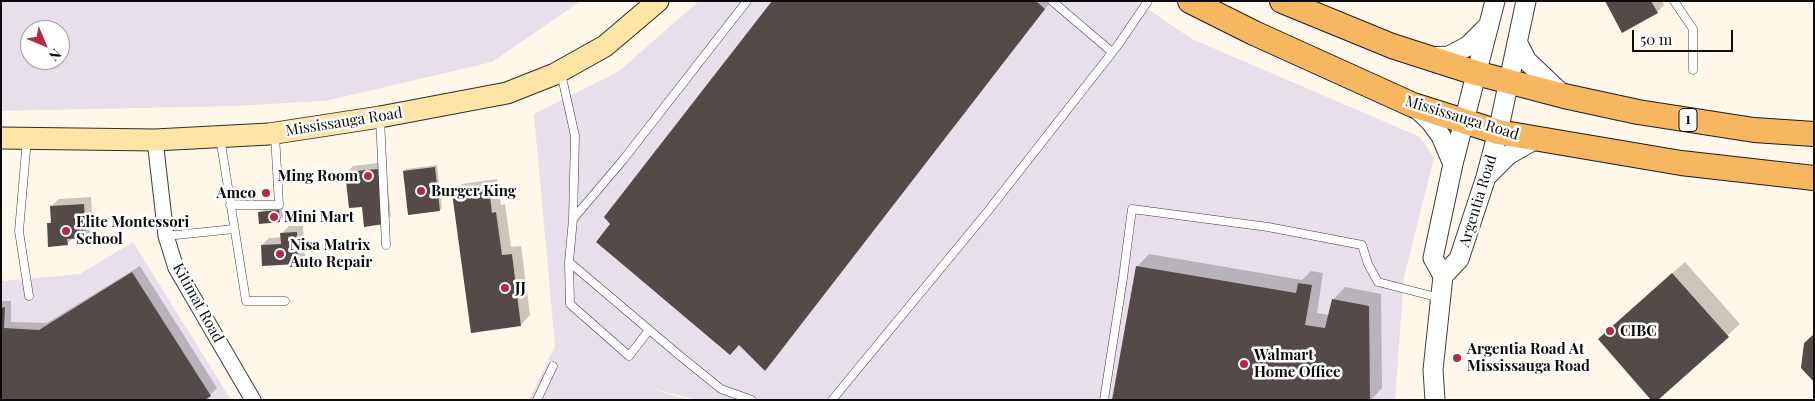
<!DOCTYPE html>
<html>
<head>
<meta charset="utf-8">
<style>
  body { margin:0 }
  #map { position:relative; width:1815px; height:401px; overflow:hidden; background:#fff7e9; font-family:"Playfair Display",serif }
  canvas { display:block }
  .frame { position:absolute; inset:0; border:2px solid #0b0b0b; pointer-events:none }
  .north { position:absolute; left:20px; top:20px; width:50px; height:50px; box-sizing:border-box; background:#fff; border:1px solid #9d9d9d; border-radius:50%; rotate:135deg; font-size:14px; font-weight:700; line-height:20px; text-align:center; color:#0b0b0b }
  .north::after { content:''; display:block; margin:auto; width:18px; height:22px; background:#b92648; clip-path:polygon(50% 0,100% 100%,50% 72%,0 100%) }
  .scale { position:absolute; left:1632px; top:30px; width:101px; height:22px; box-sizing:border-box; border:2px solid #0b0b0b; border-top:0; padding-left:6px; font-size:15px; line-height:18px; white-space:nowrap; color:#0b0b0b; -webkit-text-stroke:4px #fff; paint-order:stroke }
</style>
</head>
<body>
<div id="map">
<canvas width="1815" height="401"></canvas>
<div class="frame"></div>
<div class="north">N</div>
<div class="scale">50 m</div>
</div>
<script>
const ctx = document.querySelector('canvas').getContext('2d');
ctx.lineJoin = 'round';
function fill(path, color) { ctx.fillStyle = color; ctx.fill(path, 'evenodd'); }
const shape = rows => new Path2D(rows.map(r => 'M' + r).join(''));
function strokePath(path, color, width, dash) { ctx.strokeStyle = color; ctx.lineWidth = width; ctx.lineCap = dash ? 'butt' : 'round'; ctx.setLineDash(dash || []); ctx.stroke(path); }
function drawText(font, color, halo, rows, align = 'center') {
  ctx.font = font + ' "Playfair Display",serif'; ctx.lineWidth = 5; ctx.setLineDash([]); ctx.textBaseline = 'middle'; ctx.strokeStyle = halo; ctx.fillStyle = color; for (const [text, x, y, turn = 0] of rows) {
    ctx.save(); ctx.translate(x, y); ctx.rotate((+turn || 0) * Math.PI / 180); ctx.textAlign = isNaN(turn) ? turn : align; if (halo) ctx.strokeText(text, 0, 0); ctx.fillText(text, 0, 0); ctx.restore();
  }
}
const industrial = shape([
  [1,1,581,1,492,62,325,101,231,106,1,111],
  [30,30,60,30,60,60,30,60],
  [699,1,1136,1,1192,39,1420,137,1434,158,1404,277,1395,400,697,400,647,387,688,400,529,400,555,346,534,114,619,71],
  [133,242,231,400,1,400,1,270,3,281,80,274]
]);
const shadow = shape([
  [774,1,1051,1,772,362],
  [1606,1,1662,1,1664,5,1657,12],
  [385,162,391,216,384,223,363,205,346,173,353,166],
  [437,165,442,208,440,210,404,171,406,169],
  [497,179,501,205,505,204,511,247,521,246,530,315,521,325,472,331,453,193,462,184],
  [91,197,93,230,86,237,73,238,67,244,48,224,52,220,51,206,59,199],
  [283,206,284,216,280,220,260,213,264,208],
  [289,226,303,226,305,256,298,263,262,245,269,238,282,237,282,233],
  [1149,254,1302,280,1311,271,1323,273,1317,313,1329,315,1333,300,1345,287,1381,294,1382,388,1371,400,1359,400,1137,267],
  [1685,262,1740,324,1656,400,1611,327],
  [140,266,217,388,210,395,1,400,1,301,11,301,11,322,47,323]
]);
const building = shape([
  [772,1,1036,1,1045,9,765,371,739,345,730,355,596,242,610,224,604,217],
  [1605,1,1651,1,1658,13,1622,33],
  [435,167,440,211,408,215,403,171],
  [378,169,384,224,364,227,362,207,349,208,345,172],
  [489,188,492,213,496,212,502,255,512,254,521,326,471,333,452,193],
  [84,204,86,238,67,239,68,245,48,247,47,223,51,223,50,206],
  [279,210,280,222,259,224,258,212],
  [297,232,298,264,262,266,261,245,281,244,280,233],
  [1136,266,1296,293,1298,283,1312,285,1305,325,1325,328,1332,299,1369,306,1370,400,1112,400],
  [132,272,211,396,205,400,1,400,1,308,5,307,4,328,39,330],
  [1672,273,1729,337,1658,400,1651,400,1598,339],
  [1814,334,1814,382,1801,368,1804,343]
]);
const service = shape([
  [1052,1,1112,52],
  [1674,1,1693,29,1693,70],
  [561,73,575,136,573,219,569,262,679,355,721,389,752,400],
  [380,118,386,245],
  [220,137,246,301,285,301],
  [27,139,19,231,29,296],
  [230,205,279,205,275,135],
  [573,219,623,160,747,1],
  [166,236,234,229],
  [569,262,570,304,629,356,649,330],
  [537,400,553,366],
  [832,400,988,211,1118,45,1148,1],
  [1104,400,1123,278,1132,209,1268,227,1362,245,1368,264,1378,282,1440,298]
]);
const minor = shape([
  [155,140,166,236,176,268,253,400]
]);
const tertiary = shape([
  [1517,42,1527,61,1563,95],
  [1430,57,1449,56,1468,46,1489,25],
  [1414,106,1430,121,1441,136,1453,164],
  [1487,176,1508,155,1536,139],
  [1443,276,1433,258,1453,164,1495,1],
  [1435,400,1433,370,1443,276,1459,259,1486,177,1498,132,1526,1]
]);
const secondary = shape([
  [1,138,155,140,269,134,380,117,507,93,555,74,605,46,658,1]
]);
const primary = shape([
  [1190,1,1254,33,1413,105,1498,132,1681,163,1814,178],
  [1282,1,1392,46,1476,73,1564,96,1638,112,1754,130,1814,134]
]);
const markers = [
  [368,176,5,"#b92648"],
  [421,191,5,"#b92648"],
  [266,193,5,"#b92648"],
  [274,217,5,"#b92648"],
  [66,231,5,"#b92648"],
  [280,254,5,"#b92648"],
  [505,288,5,"#b92648"],
  [1610,331,5,"#b92648"],
  [1457,358,5,"#b92648"],
  [1244,364,5,"#b92648"]
];
const shields = [
  [1688,120,18]
];
const shieldNames = [
  ["1",1688,120]
];
const streetNames = [
  ["Mississauga Road",1462,118,17],
  ["Mississauga Road",344,122,-9],
  ["Argentia Road",1478,201,-73],
  ["Kitimat Road",198,303,61]
];
const poiNames = [
  ["Ming Room",358,176,"right"],
  ["Burger King",431,191],
  ["Amco",256,193,"right"],
  ["Mini Mart",284,217],
  ["Elite Montessori",76,222],
  ["School",76,239],
  ["Nisa Matrix",290,245],
  ["Auto Repair",290,262],
  ["JJ",515,288],
  ["CIBC",1620,331],
  ["Argentia Road At",1467,349],
  ["Mississauga Road",1467,366],
  ["Walmart",1254,355],
  ["Home Office",1254,372]
];
fill(industrial, '#e7dfea');
fill(shadow, '#0003');
fill(building, '#544a48');
strokePath(service, '#3e3e3e', 9);
strokePath(minor, '#3e3e3e', 17);
strokePath(tertiary, '#3e3e3e', 21);
strokePath(secondary, '#2d2d2d', 23);
strokePath(primary, '#1c1c1c', 26);
strokePath(service, '#fff', 8);
strokePath(minor, '#fff', 15);
strokePath(tertiary, '#fff', 19);
strokePath(secondary, '#fee4a5', 21);
strokePath(primary, '#f7b761', 24);
for (const [x, y, r, color] of markers) { const dot = new Path2D(); dot.arc(x, y, r, 0, 2 * Math.PI); ctx.fillStyle = color; ctx.fill(dot); strokePath(dot, '#fff', 2); }
for (const [x, y, w] of shields) { const box = new Path2D(); box.roundRect(x - w / 2, y - 11.5, w, 23, 4); ctx.fillStyle = '#fff'; ctx.fill(box); strokePath(box, '#0b0b0b', 1); }
drawText('bold 14px', '#0b0b0b', null, shieldNames);
drawText('15px', '#0b0b0b', '#fff', streetNames);
drawText('bold 15px', '#0b0b0b', '#fff', poiNames, 'left');
</script>
</body>
</html>
